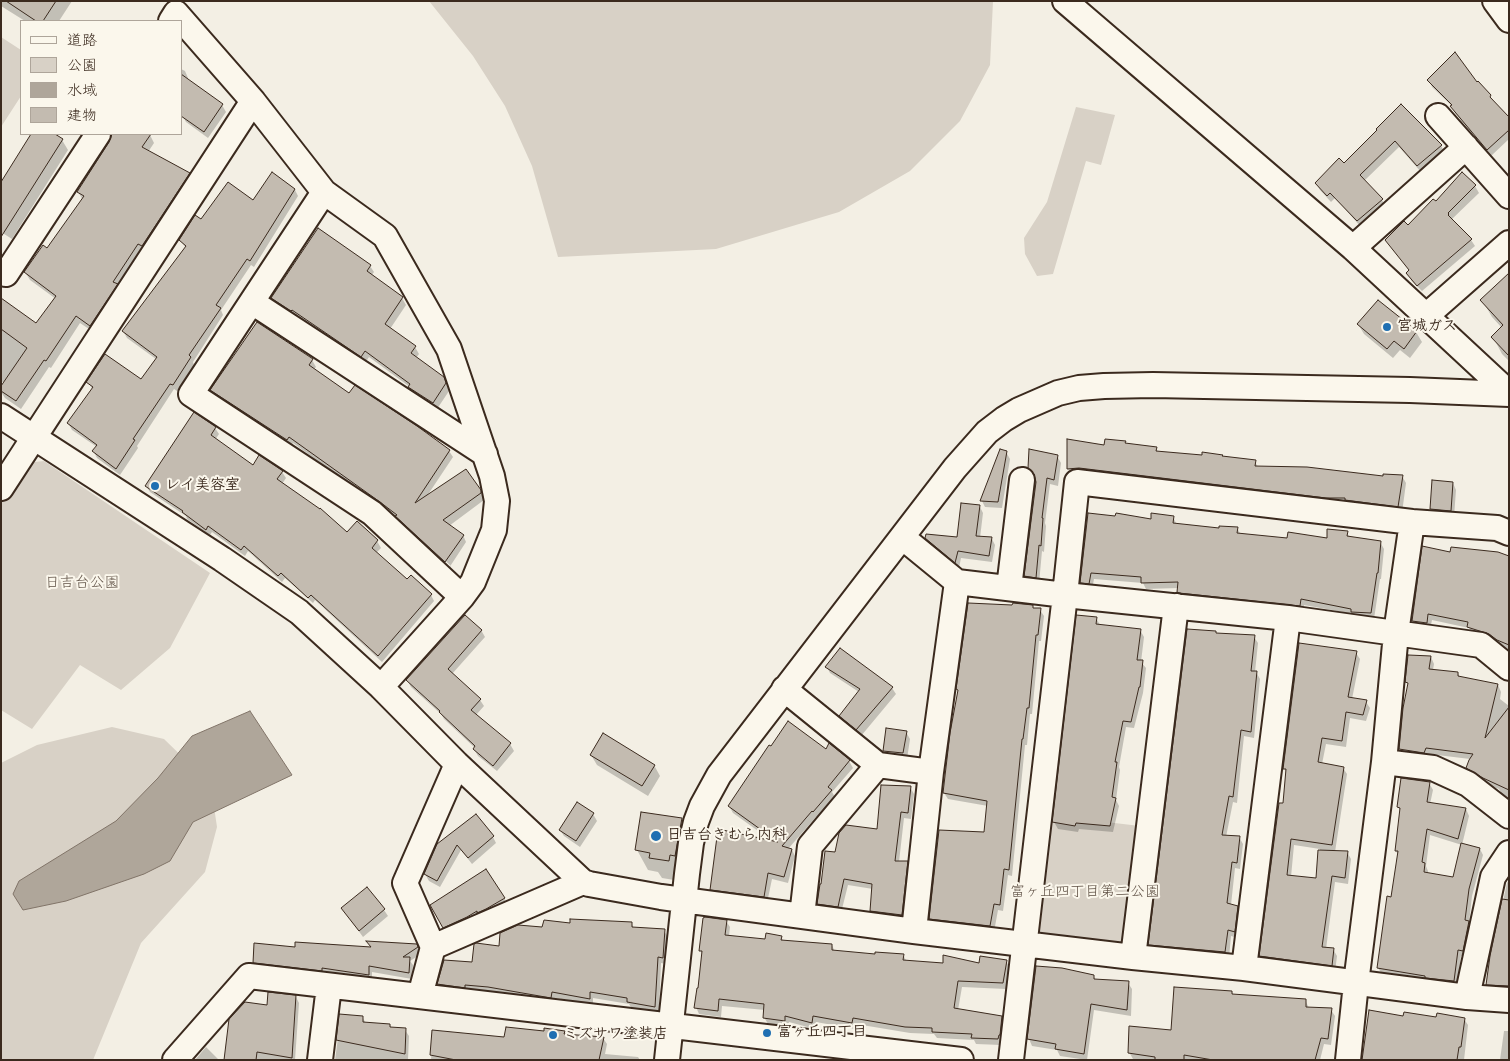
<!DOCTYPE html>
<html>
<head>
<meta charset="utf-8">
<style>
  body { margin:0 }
  #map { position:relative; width:1510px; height:1061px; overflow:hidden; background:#f3efe4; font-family:"Architects Daughter","Klee One",sans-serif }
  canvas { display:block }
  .frame { position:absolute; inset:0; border:2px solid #3b2a1e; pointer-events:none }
  .legend { position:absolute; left:20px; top:20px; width:162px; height:115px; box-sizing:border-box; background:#fbf7ec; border:1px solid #aea59a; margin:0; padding:6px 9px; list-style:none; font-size:15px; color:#3b2a1e }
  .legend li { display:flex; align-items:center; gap:10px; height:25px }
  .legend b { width:25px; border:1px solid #aea59a }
</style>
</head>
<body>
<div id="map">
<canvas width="1510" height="1061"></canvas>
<div class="frame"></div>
<ul class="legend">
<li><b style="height:6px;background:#fbf7ec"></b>道路</li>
<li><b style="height:14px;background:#d8d1c6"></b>公園</li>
<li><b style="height:14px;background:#afa69a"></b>水域</li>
<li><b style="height:14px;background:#c3bbb0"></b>建物</li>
</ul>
</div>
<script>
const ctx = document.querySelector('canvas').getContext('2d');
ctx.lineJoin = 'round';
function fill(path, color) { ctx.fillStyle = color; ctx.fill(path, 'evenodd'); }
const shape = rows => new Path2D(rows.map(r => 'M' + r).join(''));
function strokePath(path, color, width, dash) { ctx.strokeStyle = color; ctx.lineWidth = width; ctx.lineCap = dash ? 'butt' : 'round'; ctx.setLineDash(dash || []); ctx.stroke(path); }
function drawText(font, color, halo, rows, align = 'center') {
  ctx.font = font + ' "Architects Daughter","Klee One",sans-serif'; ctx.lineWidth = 4; ctx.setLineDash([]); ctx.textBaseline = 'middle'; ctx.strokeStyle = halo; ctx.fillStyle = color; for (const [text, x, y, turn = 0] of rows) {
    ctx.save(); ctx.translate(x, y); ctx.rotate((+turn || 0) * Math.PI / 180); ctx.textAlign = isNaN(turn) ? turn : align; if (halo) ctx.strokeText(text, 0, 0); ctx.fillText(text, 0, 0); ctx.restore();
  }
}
const green = shape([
  [429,1,993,1,990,65,960,121,910,171,839,212,716,249,558,257,532,166,505,106,473,56],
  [1,37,21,50,21,96,1,127],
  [1076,107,1115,115,1101,165,1086,161,1053,274,1037,276,1025,254,1024,238,1047,202],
  [44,461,210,573,170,648,121,690,80,665,32,729,1,710,1,502,26,463],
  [112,727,164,739,199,773,213,800,217,827,205,872,141,943,93,1060,1,1060,1,763,37,745],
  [1047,815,1140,826,1129,940,1118,949,1041,937,1031,925]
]);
const water = shape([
  [250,711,292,775,193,822,170,861,144,874,66,901,23,910,13,894,19,881,116,821,158,778,192,736,250,711]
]);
const shadow = shape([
  [1,1,72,1,59,21,25,21,1,6],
  [181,69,185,71,188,78,187,80,222,105,226,112,208,138,186,122,182,115],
  [1429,80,1477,84,1490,96,1494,103,1509,119,1509,139,1491,156,1455,113,1452,106,1432,87],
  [1378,131,1441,145,1444,152,1421,172,1399,147,1364,181,1382,200,1385,206,1361,227,1335,198,1331,202,1320,190,1316,183,1344,165],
  [33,134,53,134,62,140,68,150,12,239,1,232,1,184],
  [113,134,147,134,150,135,154,143,148,152,189,173,194,181,95,333,80,323,51,368,49,367,21,409,5,398,1,392,1,388,4,383,1,381,1,300,37,325,56,299,30,280,25,272,48,249,83,200,78,192,111,142],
  [272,174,295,190,298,196,254,267,251,265,221,310,223,315,193,362,194,365,177,391,174,389,137,446,138,448,120,475,97,458,94,452,97,447,72,430,68,423,93,390,88,382,141,380,156,359,127,338,123,331,186,248,180,240,201,221,253,201],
  [1462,174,1475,186,1479,193,1451,220,1471,240,1475,246,1422,291,1411,280,1408,274,1410,271,1387,240,1408,226,1436,203],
  [370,266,374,272,371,276,402,298,406,305,390,329,415,347,419,354,416,358,443,378,447,385,449,391,437,409,413,394,410,387,369,357,365,363,296,315,295,317,276,304,272,298],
  [1509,278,1509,361,1502,354,1493,337,1502,328,1492,317,1482,300],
  [1358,324,1416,332,1422,342,1410,358,1400,350,1393,358,1364,334],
  [312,360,316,367,314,369,350,394,449,451,453,457,427,496,480,490,484,500,449,526,463,535,466,542,449,568,451,566,398,516,399,520,293,443,291,446,215,397,212,390],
  [215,428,219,434,215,440,253,466,282,472,286,478,282,484,347,534,377,541,381,548,376,553,407,581,431,595,434,601,382,662,315,600,313,603,285,578,282,582,248,551,245,556,212,532,210,535,187,519,186,516,150,492,146,486],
  [1068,440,1105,446,1125,442,1126,445,1156,448,1158,452,1255,462,1258,467,1384,478,1402,476,1406,483,1402,513,1072,476,1068,469],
  [1006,452,1010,459,1002,508,985,507,982,501],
  [1057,456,1061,463,1058,486,1050,484,1045,523,1046,526,1044,552,1042,551,1039,584,1029,583,1026,576,1037,482,1036,478,1029,468],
  [1433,481,1453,483,1456,490,1454,517,1435,516,1431,509],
  [980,507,983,513,980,538,992,539,995,545,992,562,961,558,959,568,931,545,927,538,958,539],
  [1089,515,1152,520,1173,517,1177,525,1220,529,1237,528,1241,535,1289,540,1328,540,1347,533,1350,538,1380,542,1384,549,1381,579,1380,579,1374,619,1356,618,1354,614,1304,605,1303,612,1182,599,1178,592,1179,588,1146,589,1143,583,1094,579,1092,590,1085,589,1081,582],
  [1451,554,1509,557,1509,653,1494,640,1472,633,1469,628,1432,620,1430,630,1417,628,1413,621],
  [1032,606,1034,609,1040,610,1044,616,1041,641,1039,641,1032,714,1030,714,1027,745,1025,745,1012,876,1008,875,1003,911,998,910,994,932,934,925,930,919,985,834,988,806,948,799,944,793,959,692,957,689],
  [1096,618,1100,625,1140,630,1144,637,1141,662,1146,668,1143,693,1134,728,1126,727,1119,767,1120,770,1116,800,1119,806,1113,832,1079,829,1078,832,1058,829,1054,822],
  [481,630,485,637,452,674,480,700,484,706,476,715,510,744,514,751,497,771,478,756,474,749,475,748,444,719,441,714,411,687,407,680],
  [1217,635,1254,637,1258,643,1255,672,1256,672,1260,679,1254,738,1244,736,1237,803,1233,802,1226,837,1239,837,1243,844,1240,869,1235,868,1231,905,1237,907,1241,913,1238,938,1231,936,1229,958,1153,951,1150,944],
  [1356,653,1360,659,1352,699,1366,702,1370,708,1366,721,1350,718,1346,747,1326,744,1322,764,1343,768,1347,774,1335,852,1347,852,1351,859,1348,884,1335,882,1326,949,1333,949,1337,956,1335,972,1264,962,1261,956,1284,805,1287,774,1284,768],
  [1294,845,1320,849,1317,880,1291,877],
  [1431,657,1434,664,1433,670,1458,673,1460,678,1498,685,1501,692,1500,699,1509,706,1509,801,1503,796,1499,789,1488,785,1471,774,1467,768,1470,759,1429,754,1428,759,1404,755,1400,749,1409,685,1407,682],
  [827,667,892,688,896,694,861,736,844,722,840,716,859,692,830,673],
  [906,732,910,739,907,759,888,757,884,751],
  [830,745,849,761,853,768,832,792,835,797,818,818,816,817,788,849,792,850,795,856,788,883,772,879,767,903,715,896,711,889,775,843,733,813,729,806,826,750],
  [591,755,654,765,660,776,648,796,597,765],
  [1429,783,1433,790,1430,804,1466,809,1469,816,1462,845,1480,849,1483,855,1472,896,1469,923,1472,929,1466,957,1461,956,1457,987,1382,974,1378,968,1392,899,1398,855,1396,851,1401,812,1398,807],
  [1430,835,1462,845,1454,879,1428,874,1428,871,1426,866],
  [910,787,914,794,911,819,904,818,899,862,907,863,911,869,905,922,875,917,871,911,873,889,848,885,841,913,823,910,819,904,836,853,878,830],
  [577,804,593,814,597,821,580,847,564,836,560,830],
  [681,819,692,839,680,881,662,878,658,872,648,870,637,850],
  [493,837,496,843,472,864,461,850,440,887,429,881,425,874,438,845],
  [1509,880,1509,992,1491,991,1487,984,1491,956,1507,883],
  [504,898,508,905,448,934,431,905],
  [342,908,384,910,388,916,363,937],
  [726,921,730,927,729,936,766,941,781,937,784,942,832,945,835,952,876,955,903,955,907,962,980,964,1006,961,1010,968,1006,989,962,987,958,1010,1001,1017,1005,1024,1001,1045,976,1044,974,1040,937,1038,934,1034,910,1033,856,1024,855,1029,816,1022,815,1029,789,1022,788,1027,768,1024,764,1017,765,1010,722,1006,721,1017,699,1014,696,1007,703,955,700,950],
  [631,923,634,928,664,931,668,937,666,964,661,963,659,1013,632,1009,629,1004,593,998,593,1004,555,998,554,1004,442,991,439,984,500,947,543,929,571,925],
  [416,945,421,954,410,961,413,965,412,979,372,972,372,981,258,969,254,962,296,948,372,948],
  [1093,976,1096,980,1128,983,1132,989,1131,1016,1094,1010,1087,1060,1060,1056,1057,1050,1032,1046,1029,1039],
  [1232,992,1234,996,1305,1000,1309,1008,1331,1010,1335,1016,1331,1045,1324,1044,1320,1060,1133,1059,1129,1052,1172,1031],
  [296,997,299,1003,295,1060,225,1060],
  [341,1015,362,1017,366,1023,390,1025,392,1029,405,1030,409,1036,408,1060,335,1060],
  [1404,1017,1464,1019,1468,1025,1464,1060,1363,1060],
  [1504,1031,1509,1031,1509,1060,1500,1060],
  [433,1032,505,1039,545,1032,564,1032,566,1035,603,1038,607,1044,605,1054,638,1057,640,1060,431,1060],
  [206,1047,219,1060,195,1060]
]);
const building = shape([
  [6,1,56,1,43,21,36,21,6,1],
  [1455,52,1477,82,1478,81,1491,95,1490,97,1509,117,1509,130,1487,150,1450,106,1452,105,1427,80,1455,52],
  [181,74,223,104,204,132,181,116,181,74],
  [1401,104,1442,145,1417,166,1395,141,1360,175,1383,199,1357,221,1330,193,1327,196,1315,183,1339,158,1344,163,1377,130,1376,129,1401,104],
  [31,134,55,134,63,139,1,237,1,182,31,134],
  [112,134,151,134,142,147,190,173,142,246,138,244,113,282,118,284,90,326,76,316,46,361,44,360,16,401,1,391,1,386,27,348,1,329,1,298,36,323,56,296,24,272,43,245,47,248,84,196,77,192,109,142,112,134],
  [272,172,295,189,250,261,247,259,216,305,221,308,189,355,191,357,173,385,170,384,133,439,135,440,116,469,92,451,97,445,67,423,93,387,86,382,105,354,141,379,157,357,122,331,186,246,179,240,195,215,201,219,228,182,253,200,272,172],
  [1462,172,1476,185,1448,213,1449,214,1448,215,1472,239,1417,286,1406,273,1409,270,1385,240,1404,221,1408,225,1433,199,1436,201,1462,172],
  [318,228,371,265,367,271,403,297,385,324,416,346,411,353,444,377,446,383,433,403,408,387,410,384,365,351,361,357,292,310,291,311,271,298,318,228],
  [1509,273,1509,356,1491,337,1503,325,1480,300,1509,273],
  [1378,300,1417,331,1404,349,1394,341,1387,349,1357,324,1378,300],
  [257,322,313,359,309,365,349,393,355,385,417,426,450,450,415,503,466,469,481,490,481,493,443,520,464,535,445,562,395,516,397,515,380,502,289,437,287,440,210,390,257,322],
  [194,412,216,427,211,435,253,465,259,455,283,471,277,479,320,509,320,508,347,532,357,521,378,540,372,548,407,579,411,575,432,594,378,656,311,595,308,598,281,573,278,576,244,546,241,550,208,526,206,530,182,512,183,511,145,486,194,412],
  [1067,439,1104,445,1105,439,1126,441,1125,443,1157,447,1156,451,1202,455,1202,452,1223,455,1222,456,1256,460,1255,466,1307,467,1383,476,1383,474,1403,475,1398,507,1345,500,1345,498,1326,498,1079,468,1067,469,1067,439],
  [1000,449,1007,451,998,502,980,501,1000,449],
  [1029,449,1058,455,1054,480,1047,478,1042,518,1043,518,1041,546,1039,545,1036,578,1024,576,1036,482,1034,474,1028,468,1029,449],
  [1432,480,1453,482,1451,511,1430,509,1432,480],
  [961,503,980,505,976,536,992,537,989,556,958,551,955,563,925,538,926,534,957,537,961,503],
  [1088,513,1115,516,1116,513,1151,519,1151,513,1174,516,1173,523,1219,528,1219,526,1238,527,1237,533,1287,538,1288,532,1327,538,1327,529,1348,531,1347,536,1381,541,1378,573,1377,573,1371,613,1351,612,1351,609,1301,599,1300,606,1179,593,1177,592,1178,582,1141,583,1141,577,1091,573,1089,584,1080,583,1088,513],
  [1422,546,1450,552,1451,547,1498,552,1509,556,1509,645,1497,640,1489,634,1467,627,1468,622,1428,614,1427,623,1412,621,1422,546],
  [968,603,1012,605,1013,603,1033,605,1033,608,1041,608,1038,635,1036,635,1029,708,1027,708,1023,739,1022,739,1009,870,1004,869,1000,905,994,904,990,926,929,919,939,830,984,832,987,801,943,793,950,733,958,690,956,689,968,603],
  [465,615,482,630,448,669,481,699,471,710,511,743,493,766,473,749,475,746,439,712,440,711,406,680,465,615],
  [1076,615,1097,617,1096,624,1141,629,1137,660,1143,660,1140,687,1139,687,1131,722,1123,721,1115,762,1117,762,1112,797,1116,798,1110,826,1076,823,1075,826,1052,822,1076,615],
  [1187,629,1216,631,1216,633,1255,635,1251,671,1257,671,1251,732,1241,730,1233,797,1229,796,1222,835,1240,836,1237,863,1232,862,1227,903,1238,906,1235,932,1228,930,1225,952,1148,945,1187,629],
  [1299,643,1357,651,1348,697,1367,700,1363,715,1346,712,1342,741,1322,738,1318,762,1344,767,1332,845,1291,839,1287,875,1316,878,1318,850,1348,851,1345,878,1332,876,1322,947,1334,948,1332,966,1259,956,1279,803,1283,803,1286,769,1283,769,1299,643],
  [840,648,893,687,856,730,839,716,860,689,825,667,840,648],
  [1408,655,1431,656,1429,669,1458,672,1458,676,1498,684,1485,738,1509,707,1509,790,1483,778,1466,768,1469,760,1473,754,1426,748,1424,753,1399,749,1403,708,1408,683,1405,682,1408,655],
  [788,721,826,749,829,743,850,760,828,787,832,790,813,812,812,811,782,846,792,849,784,877,768,873,764,897,710,890,718,829,778,842,728,806,769,745,771,746,788,721],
  [886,728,907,731,903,753,883,751,886,728],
  [603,733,655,765,642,786,590,755,603,733],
  [1401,778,1430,782,1427,802,1466,808,1458,839,1427,829,1422,862,1425,863,1424,872,1453,877,1461,843,1480,848,1469,889,1465,920,1469,921,1463,951,1458,950,1454,981,1425,978,1425,976,1377,968,1387,896,1391,897,1398,851,1395,851,1400,808,1397,807,1401,778],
  [881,785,911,786,908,813,901,812,895,861,908,861,902,915,870,911,872,884,844,879,838,907,817,904,820,884,821,884,825,851,835,852,839,833,846,825,877,829,881,785],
  [577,802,594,813,576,841,559,830,577,802],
  [641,812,682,818,675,856,670,855,669,861,649,858,650,853,635,850,641,812],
  [476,814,494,836,468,858,457,845,437,881,424,874,437,844,476,814],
  [486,869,505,898,486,909,477,913,477,911,467,917,443,928,430,905,486,869],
  [367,887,385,909,359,931,341,908,367,887],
  [1502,899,1509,900,1509,986,1486,985,1490,956,1502,899],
  [705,917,727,920,725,935,765,939,766,933,782,936,781,940,832,944,832,950,875,954,875,952,904,954,903,960,943,963,943,955,979,963,980,956,1007,960,1003,983,958,981,954,1008,1002,1016,1000,1035,999,1035,998,1039,971,1038,972,1034,932,1032,932,1028,905,1027,853,1018,852,1023,813,1016,812,1023,785,1016,785,1021,763,1018,764,1004,719,999,718,1011,694,1008,697,988,698,988,702,951,699,951,703,918,705,917],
  [570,919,632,922,632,927,665,929,663,958,658,957,655,1007,627,1002,627,998,590,992,590,999,552,992,551,998,488,987,465,985,465,988,437,984,444,960,472,962,474,944,476,943,499,946,500,933,518,925,542,927,544,920,570,923,570,919],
  [366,941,417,944,418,947,403,957,410,957,409,973,369,966,369,975,322,968,322,971,253,963,254,943,295,947,295,942,371,947,366,941],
  [1036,966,1062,968,1094,975,1094,979,1129,981,1127,1010,1091,1004,1084,1054,1055,1049,1056,1044,1027,1039,1036,966],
  [1174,987,1232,991,1232,994,1306,999,1306,1007,1332,1008,1328,1039,1321,1038,1315,1060,1213,1060,1184,1055,1184,1060,1155,1060,1155,1057,1128,1053,1129,1026,1171,1030,1174,987],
  [268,992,296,995,292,1058,257,1052,256,1060,224,1060,229,1019,245,1002,267,1005,268,992],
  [1369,1010,1403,1016,1404,1012,1436,1017,1437,1013,1465,1018,1461,1047,1459,1047,1457,1060,1362,1060,1369,1010],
  [339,1014,363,1016,363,1022,390,1024,390,1027,406,1028,405,1054,336,1040,339,1014],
  [506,1027,544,1031,544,1028,565,1031,564,1034,604,1037,599,1060,456,1060,430,1055,432,1030,504,1037,506,1027]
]);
const minor = shape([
  [1065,1,1353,248,1509,393],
  [1495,1,1509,20],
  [171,21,176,13,253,101,324,192,385,236,449,349,492,476,497,501,494,530,473,582,462,597,381,687],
  [1438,116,1509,196],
  [324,192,191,394,372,513,462,597],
  [1353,248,1466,147],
  [1,271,6,274,98,134],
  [252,302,485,454],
  [1426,316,1509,243],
  [1,416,222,559,299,612,381,687,457,764,583,882,589,884,661,897,914,931,1133,957,1244,968,1467,997,1509,1000],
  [1,488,253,101],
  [902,537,957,582,1065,595,1288,618,1481,645,1509,668],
  [1009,588,1022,480],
  [784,689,878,765,931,772],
  [1384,762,1433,768,1468,784,1509,816],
  [802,916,810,846,878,765],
  [914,931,931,772,957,582],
  [433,947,583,882],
  [1133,957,1176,606],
  [1244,968,1288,618],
  [420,996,433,947,405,883,457,764],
  [1467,997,1493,877,1509,853],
  [175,1060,249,976,961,1060],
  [320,1060,329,986],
  [667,1060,687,874,691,843,696,822,702,806,719,775,955,468,987,432,1004,419,1019,410,1058,393,1079,388,1104,386,1153,385,1410,390,1509,394],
  [1011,1060,1065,595,1077,482,1412,522,1497,528,1509,533],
  [1348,1060,1356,983,1384,762,1396,633,1412,522]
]);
const markers = [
  [1387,327,5,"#1f6fb2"],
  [155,486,5,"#1f6fb2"],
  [656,836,6,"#1f6fb2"],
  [767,1033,5,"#1f6fb2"],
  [553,1035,5,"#1f6fb2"]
];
const poiNames = [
  ["宮城ガス",1397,327],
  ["レイ美容室",165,486],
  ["日吉台きむら内科",667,836],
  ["富ヶ丘四丁目",777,1033],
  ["ミズサワ塗装店",563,1035]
];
const parkNames = [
  ["日吉台公園",82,584],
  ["富ヶ丘四丁目第二公園",1085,893]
];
fill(green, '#d8d1c6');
fill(water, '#afa69a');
strokePath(water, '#817468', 1);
fill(shadow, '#0003');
fill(building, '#c3bbb0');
strokePath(building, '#3b2a1e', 1);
strokePath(minor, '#3b2a1e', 28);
strokePath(minor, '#fbf7ec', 24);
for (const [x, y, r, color] of markers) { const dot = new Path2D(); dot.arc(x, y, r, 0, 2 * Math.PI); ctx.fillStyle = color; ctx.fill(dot); strokePath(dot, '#fbf7ec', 2); }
drawText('bold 15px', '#3b2a1e', '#fbf7ec', poiNames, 'left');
drawText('15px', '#625448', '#fbf7ec', parkNames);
</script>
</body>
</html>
